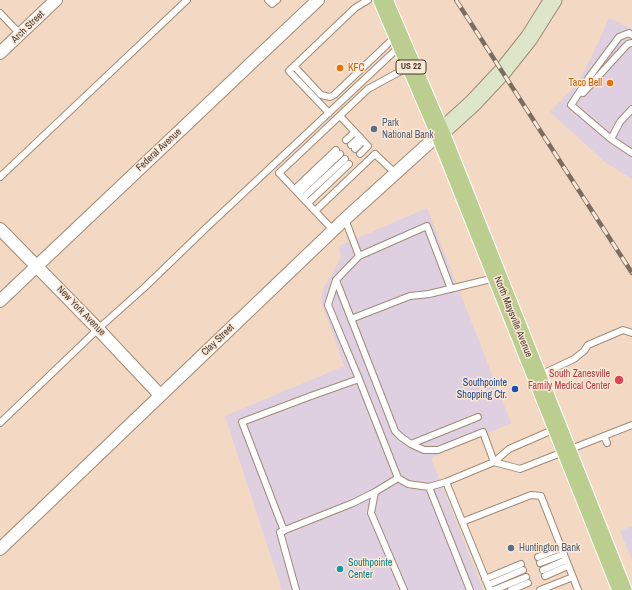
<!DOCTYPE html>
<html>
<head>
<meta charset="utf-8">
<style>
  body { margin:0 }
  canvas { display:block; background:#f3d9c3 }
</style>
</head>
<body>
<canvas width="632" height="590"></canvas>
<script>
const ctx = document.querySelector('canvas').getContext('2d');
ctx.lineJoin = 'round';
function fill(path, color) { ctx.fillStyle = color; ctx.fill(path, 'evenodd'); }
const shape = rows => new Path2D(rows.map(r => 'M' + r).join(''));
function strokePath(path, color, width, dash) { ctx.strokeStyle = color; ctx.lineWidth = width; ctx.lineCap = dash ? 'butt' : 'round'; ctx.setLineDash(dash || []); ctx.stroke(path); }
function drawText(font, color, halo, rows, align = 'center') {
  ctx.font = font + ' "Archivo Narrow",sans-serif'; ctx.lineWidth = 3; ctx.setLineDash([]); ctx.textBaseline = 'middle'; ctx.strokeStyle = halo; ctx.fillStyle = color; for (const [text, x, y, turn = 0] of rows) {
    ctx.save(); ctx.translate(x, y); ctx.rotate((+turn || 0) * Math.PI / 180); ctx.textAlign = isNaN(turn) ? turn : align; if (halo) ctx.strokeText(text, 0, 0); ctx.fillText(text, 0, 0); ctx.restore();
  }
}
const commercial = shape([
  [609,18,632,29,632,179,606,163,550,112,576,85,589,62],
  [427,208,511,423,431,458,483,590,282,590,225,416,344,366,321,301,323,289,341,258,339,246],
  [632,526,632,560,620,531]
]);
const lane = shape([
  [268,0,272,4,277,0],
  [0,13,20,34],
  [632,35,629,33,619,37,590,76,571,105,611,139,632,153],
  [294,66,321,95,330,97,334,95,396,36],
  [583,93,625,47,628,44,632,43],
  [329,113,289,71,355,8,368,0],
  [340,116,368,146,360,154],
  [611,139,620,122,632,109],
  [346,140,355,132],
  [351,145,360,137],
  [355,149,363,141],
  [0,177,187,0],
  [295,189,336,150],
  [299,193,340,154],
  [303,198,345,159],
  [308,203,349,164],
  [315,211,375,154,395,173],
  [333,230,279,173,368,89,410,66],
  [359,256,427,226,451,289],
  [336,280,395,431,401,437,411,444,424,450,438,450,483,432,494,462,446,482,429,487,408,484,398,478,359,379,328,305,336,280,359,256,345,219],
  [351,319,410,296,429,294,495,278],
  [538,376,574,359,584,351,588,345,623,330,632,333],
  [0,423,98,329,145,287,205,229,400,46],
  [555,429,509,449,494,462,520,469,604,436,607,443],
  [604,436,632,425],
  [411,444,478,417],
  [398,478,375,492,371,513,404,590],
  [446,482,490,590],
  [429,487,470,590],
  [462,522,531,495,541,496,578,590],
  [284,531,242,422,311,396,359,379],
  [538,557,561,548],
  [540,563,564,554],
  [543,570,566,560],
  [545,576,568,566],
  [485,579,521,564],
  [488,585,523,570],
  [296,590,280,532,353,503,375,492],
  [494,590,526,577],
  [511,590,528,583],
  [540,590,573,577]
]);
const street = shape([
  [0,53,56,0],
  [0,229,98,329,160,395],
  [0,301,318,0],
  [0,549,345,219,440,133]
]);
const secondary = shape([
  [440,133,473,103,502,72,529,38,553,0]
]);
const primary = shape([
  [383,0,440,133,622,590]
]);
const rail = shape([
  [456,0,632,273]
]);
const markers = [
  [340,68,4,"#e8710a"],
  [610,83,4,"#e8710a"],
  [374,129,4,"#5c6f8a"],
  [619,380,5,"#e0444e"],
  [515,389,4,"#1a4fb4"],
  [511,548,4,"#5c6f8a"],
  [340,569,4,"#0f9aa8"]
];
const shields = [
  [411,67,30]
];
const shieldNames = [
  ["US 22",411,67]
];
const streetNames = [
  ["Arch Street",28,27,-44],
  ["Federal Avenue",159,150,-43],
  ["New York Avenue",81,311,46],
  ["North Maysville Avenue",513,317,68],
  ["Clay Street",218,340,-44]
];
const foodNames = [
  ["KFC",348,68],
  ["Taco Bell",602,83,"right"]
];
const serviceNames = [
  ["Park",382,123],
  ["National Bank",382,135],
  ["Huntington Bank",519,548]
];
const healthNames = [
  ["South Zanesville",610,374],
  ["Family Medical Center",610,386]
];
const transitNames = [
  ["Southpointe",507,383],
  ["Shopping Ctr.",507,395]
];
const cultureNames = [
  ["Southpointe",348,563],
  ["Center",348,575]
];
fill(commercial, '#decfe1');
strokePath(lane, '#a28a75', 8);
strokePath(street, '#a28a75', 14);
strokePath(secondary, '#a28a75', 19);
strokePath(primary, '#fff', 21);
strokePath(lane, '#fff', 6);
strokePath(street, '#fff', 12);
strokePath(secondary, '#dde6c8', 17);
strokePath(primary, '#bbce90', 19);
strokePath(rail, '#7d6d60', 4.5);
strokePath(rail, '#fde7d5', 3, [9]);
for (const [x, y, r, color] of markers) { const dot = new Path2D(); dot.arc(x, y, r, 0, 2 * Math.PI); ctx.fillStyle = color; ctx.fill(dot); strokePath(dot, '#fde7d5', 1.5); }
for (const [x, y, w] of shields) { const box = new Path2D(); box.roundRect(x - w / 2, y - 7, w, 14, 3); ctx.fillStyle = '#fde7d5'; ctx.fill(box); strokePath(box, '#453a31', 1); }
drawText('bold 9px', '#453a31', null, shieldNames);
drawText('10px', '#453a31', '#fde7d5', streetNames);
drawText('10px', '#c56008', '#fde7d5', foodNames, 'left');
drawText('10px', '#4e5e75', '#fde7d5', serviceNames, 'left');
drawText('10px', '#be3a42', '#fde7d5', healthNames, 'right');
drawText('10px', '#164399', '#fde7d5', transitNames, 'right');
drawText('10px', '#0d838f', '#fde7d5', cultureNames, 'left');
</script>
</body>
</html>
